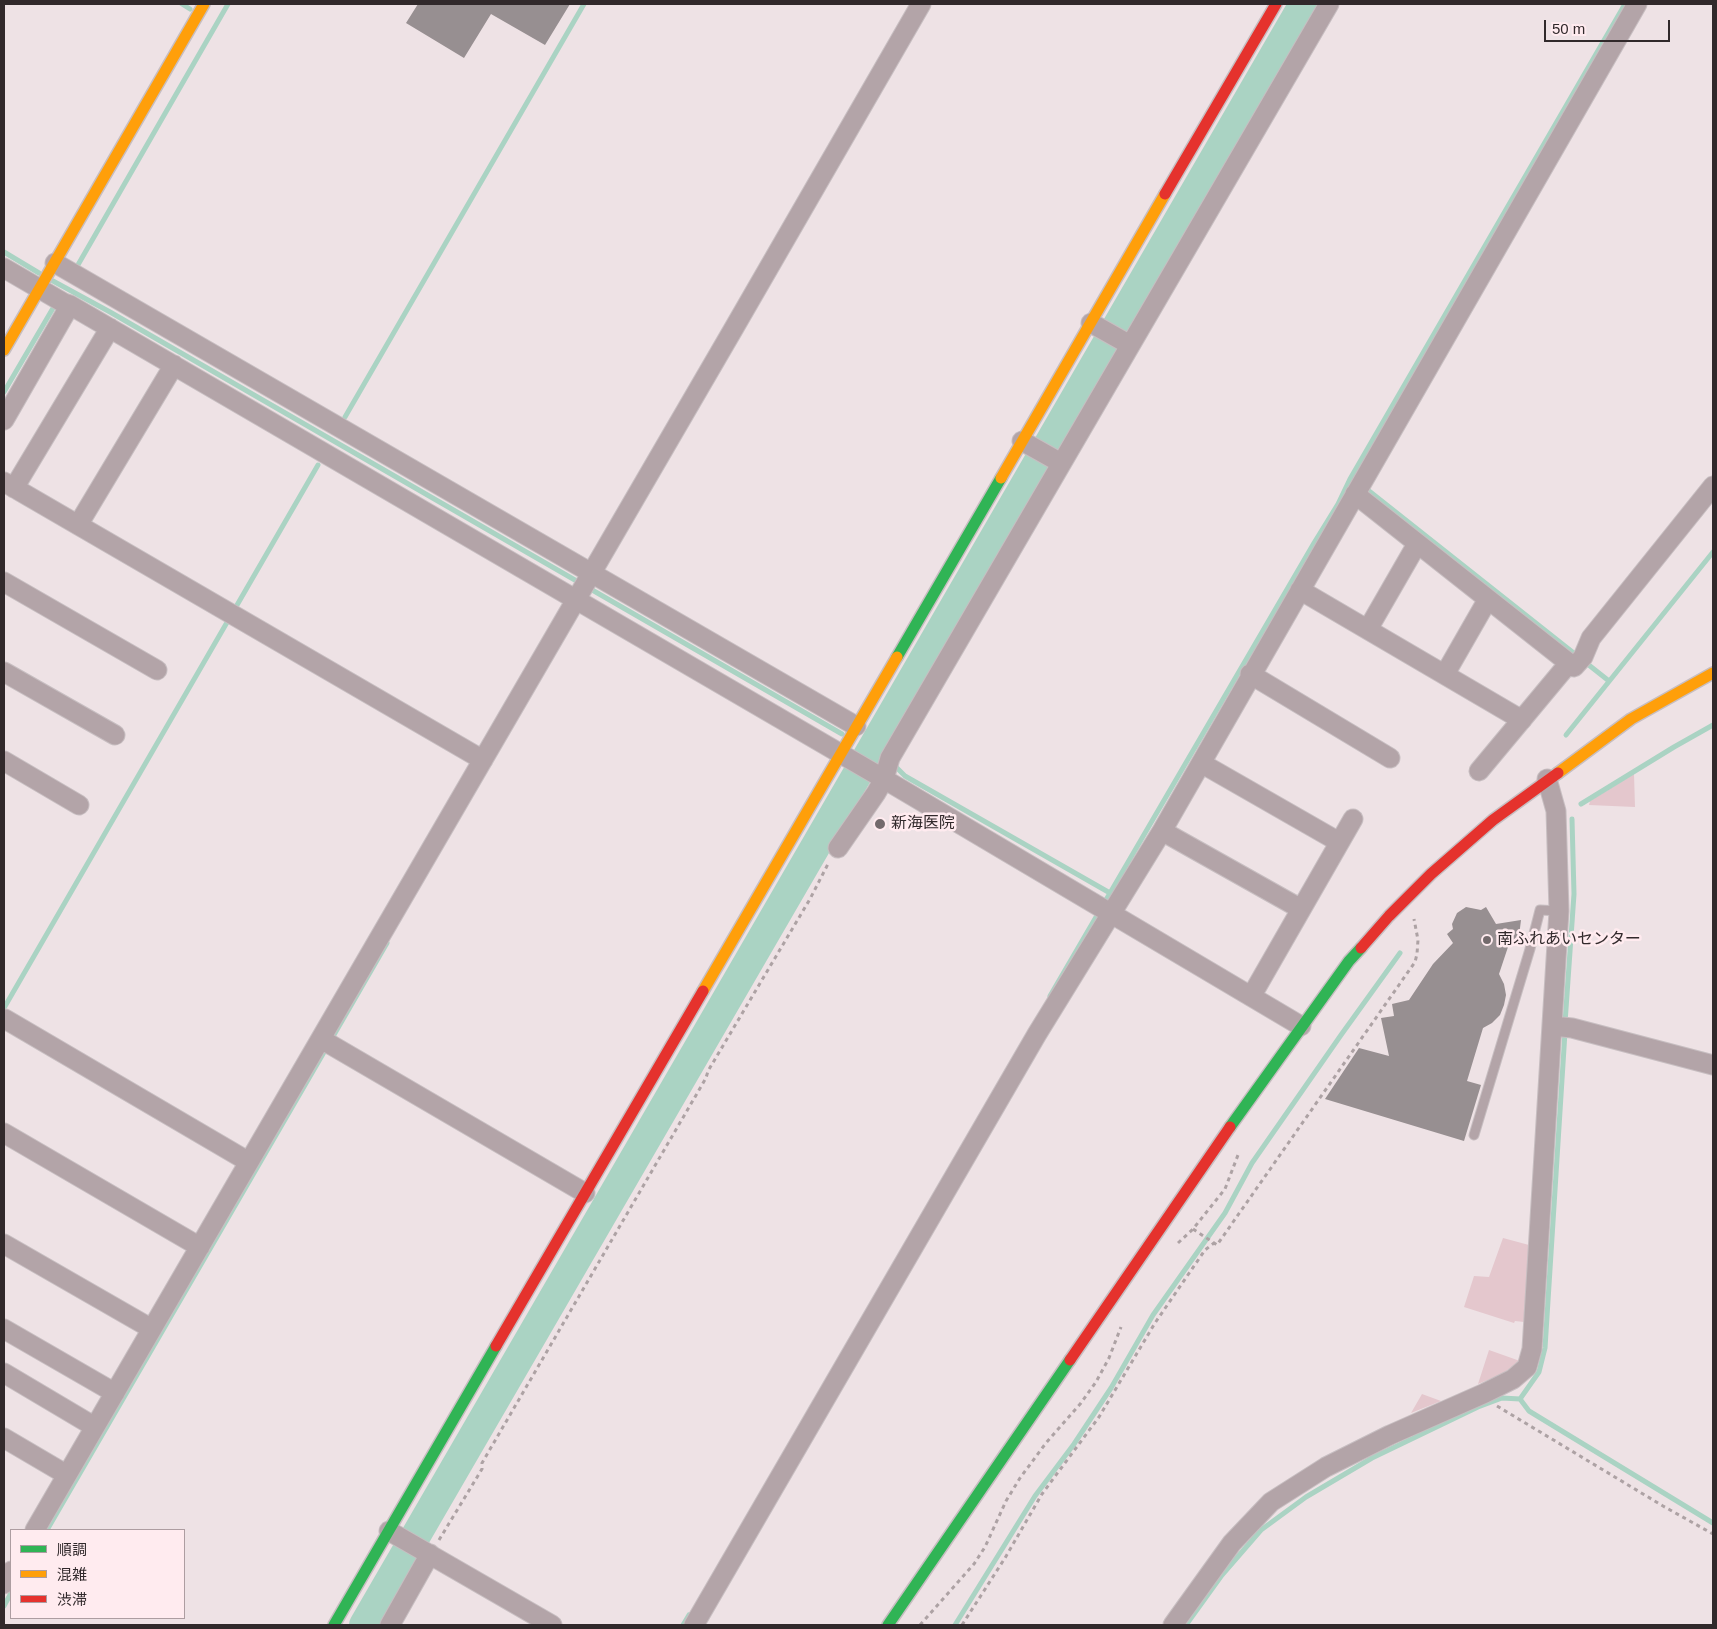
<!DOCTYPE html>
<html>
<head>
<meta charset="utf-8">
<style>
  body { margin:0 }
  #map { position:relative; width:1717px; height:1629px; overflow:hidden; background:#eee2e5; font-family:Arial,"Noto Sans JP",sans-serif }
  canvas { display:block }
  .frame { position:absolute; inset:0; border:5px solid #31292b; pointer-events:none }
  .legend { position:absolute; left:10px; top:1529px; width:175px; height:90px; box-sizing:border-box; background:#ffebef; border:1px solid #ad9da1; margin:0; padding:6px 9px; list-style:none; font-size:15px; color:#31292b }
  .legend li { display:flex; align-items:center; gap:10px; height:25px }
  .legend b { width:25px; border:1px solid #ad9da1 }
  .scale { position:absolute; left:1544px; top:20px; width:126px; height:22px; box-sizing:border-box; border:2px solid #31292b; border-top:0; padding-left:6px; font-size:15px; line-height:18px; white-space:nowrap; color:#31292b; -webkit-text-stroke:4px #ffebef; paint-order:stroke }
</style>
</head>
<body>
<div id="map">
<canvas width="1717" height="1629"></canvas>
<div class="frame"></div>
<ul class="legend">
<li><b style="height:6px;background:#30b455"></b>順調</li>
<li><b style="height:6px;background:#ff9f0a"></b>混雑</li>
<li><b style="height:6px;background:#e5322d"></b>渋滞</li>
</ul>
<div class="scale">50 m</div>
</div>
<script>
const ctx = document.querySelector('canvas').getContext('2d');
ctx.lineJoin = 'round';
function fill(path, color) { ctx.fillStyle = color; ctx.fill(path, 'evenodd'); }
const shape = rows => new Path2D(rows.map(r => 'M' + r).join(''));
function strokePath(path, color, width, dash) { ctx.strokeStyle = color; ctx.lineWidth = width; ctx.lineCap = dash ? 'butt' : 'round'; ctx.setLineDash(dash || []); ctx.stroke(path); }
function drawText(font, color, halo, rows, align = 'center') {
  ctx.font = font + ' Arial,"Noto Sans JP",sans-serif'; ctx.lineWidth = 5; ctx.setLineDash([]); ctx.textBaseline = 'middle'; ctx.strokeStyle = halo; ctx.fillStyle = color; for (const [text, x, y, turn = 0] of rows) {
    ctx.save(); ctx.translate(x, y); ctx.rotate((+turn || 0) * Math.PI / 180); ctx.textAlign = isNaN(turn) ? turn : align; if (halo) ctx.strokeText(text, 0, 0); ctx.fillText(text, 0, 0); ctx.restore();
  }
}
const green = shape([
  [1634,774,1635,807,1589,805,1590,801],
  [1503,1238,1529,1245,1524,1322,1515,1321,1514,1323,1464,1307,1474,1276,1489,1277],
  [1489,1350,1520,1361,1502,1374,1478,1384],
  [1422,1394,1441,1401,1411,1413]
]);
const stream = shape([
  [182,4,190,9],
  [4,252,39,273],
  [75,270,228,4],
  [53,281,110,312,842,734],
  [4,392,56,303],
  [345,417,584,4],
  [1364,487,1609,681],
  [1566,735,1713,552],
  [865,743,873,749],
  [870,752,881,759],
  [896,767,905,776,1110,893],
  [1581,804,1674,747,1713,725],
  [1050,996,1314,543,1338,504,1350,479,1625,4],
  [4,1008,318,465],
  [1565,1023,1574,894,1572,819],
  [1565,1032,1545,1348,1539,1372,1520,1399,1529,1411,1713,1523],
  [331,1040,387,943],
  [47,1530,327,1047],
  [4,1606,11,1593],
  [683,1625,689,1615],
  [955,1625,1035,1496,1074,1444,1111,1388,1153,1315,1225,1213,1252,1163,1341,1035,1400,953],
  [1186,1625,1222,1575,1261,1530,1306,1497,1372,1458,1478,1407,1502,1398,1520,1399]
]);
const river = shape([
  [364,1625,1304,4]
]);
const building = shape([
  [418,4,570,4,545,45,491,14,464,58,406,23],
  [1466,907,1481,910,1486,907,1496,924,1521,920,1518,944,1509,944,1499,974,1504,984,1506,995,1504,1005,1500,1015,1492,1023,1483,1028,1467,1081,1481,1085,1464,1141,1325,1099,1359,1048,1389,1056,1381,1018,1394,1016,1392,1004,1409,1000,1433,964,1453,943,1447,934,1453,929,1452,924,1457,913]
]);
const path = shape([
  [1193,1229,1217,1245,1415,962,1417,954,1418,940,1414,919],
  [1178,1243,1193,1229,1225,1189,1238,1155],
  [1497,1406,1663,1506,1713,1534],
  [439,1540,482,1469,482,1463,706,1078,708,1071,810,899,829,862],
  [920,1625,974,1564,985,1547,1006,1501,1020,1478,1046,1443,1081,1403,1096,1382,1109,1358,1121,1327],
  [962,1625,1005,1558,1042,1494,1099,1417,1155,1323,1205,1250,1214,1243]
]);
const lane = shape([
  [1474,1135,1530,949,1540,910,1559,911]
]);
const street = shape([
  [55,263,856,726],
  [4,268,64,303,70,305,884,779,1301,1026],
  [1091,323,1130,345],
  [4,420,70,305],
  [1022,441,1061,463],
  [4,482,483,760],
  [14,488,110,328],
  [1355,494,1574,667,1583,657,1591,638,1713,486],
  [78,525,174,365],
  [4,582,157,670],
  [1300,590,1522,720],
  [1368,629,1417,544],
  [4,672,115,735],
  [1250,674,1390,758],
  [1445,674,1488,599],
  [4,761,79,805],
  [1201,763,1339,842],
  [1479,771,1569,663],
  [1162,831,1301,909],
  [838,848,876,793,884,779,890,758,1329,4],
  [1252,995,1353,819],
  [5,1019,249,1162],
  [1553,1026,1572,1028,1713,1065],
  [321,1039,585,1193],
  [4,1133,200,1247],
  [4,1244,152,1329],
  [4,1329,115,1393],
  [4,1373,95,1427],
  [4,1438,67,1475],
  [35,1530,734,328,921,4],
  [389,1531,552,1625],
  [4,1584,11,1571],
  [390,1625,430,1554],
  [694,1625,1037,1034,1162,831,1637,4],
  [1173,1625,1232,1543,1271,1502,1326,1467,1390,1435,1485,1393,1513,1379,1527,1367,1532,1349,1559,911,1556,811,1547,779]
]);
const fast = shape([
  [897,657,1001,478],
  [1230,1127,1349,961,1361,948],
  [334,1625,496,1346],
  [888,1625,1070,1360]
]);
const slow = shape([
  [4,350,204,4],
  [1001,478,1165,194],
  [1558,773,1631,719,1713,673],
  [703,991,897,657]
]);
const jam = shape([
  [1165,194,1276,4],
  [1361,948,1389,916,1431,874,1493,820,1558,773],
  [496,1346,703,991],
  [1070,1360,1230,1127]
]);
const markers = [
  [880,824,6,"#736a6c"],
  [1487,940,5,"#736a6c"]
];
const poiNames = [
  ["新海医院",891,824],
  ["南ふれあいセンター",1497,940]
];
fill(green, '#e4c7cd');
strokePath(stream, '#aad3c3', 5);
strokePath(river, '#aad3c3', 30);
fill(building, '#978f91');
strokePath(lane, '#c7bec1', 11);
strokePath(street, '#c7bec1', 21);
strokePath(fast, '#c7bec1', 14);
strokePath(slow, '#c7bec1', 14);
strokePath(jam, '#c7bec1', 14);
strokePath(path, '#ada2a4', 3, [4, 4]);
strokePath(lane, '#b3a4a8', 9);
strokePath(street, '#b3a4a8', 19);
strokePath(fast, '#30b455', 11);
strokePath(slow, '#ff9f0a', 11);
strokePath(jam, '#e5322d', 11);
for (const [x, y, r, color] of markers) { const dot = new Path2D(); dot.arc(x, y, r, 0, 2 * Math.PI); ctx.fillStyle = color; ctx.fill(dot); strokePath(dot, '#ffebef', 2); }
drawText('16px', '#31292b', '#ffebef', poiNames, 'left');
</script>
</body>
</html>
